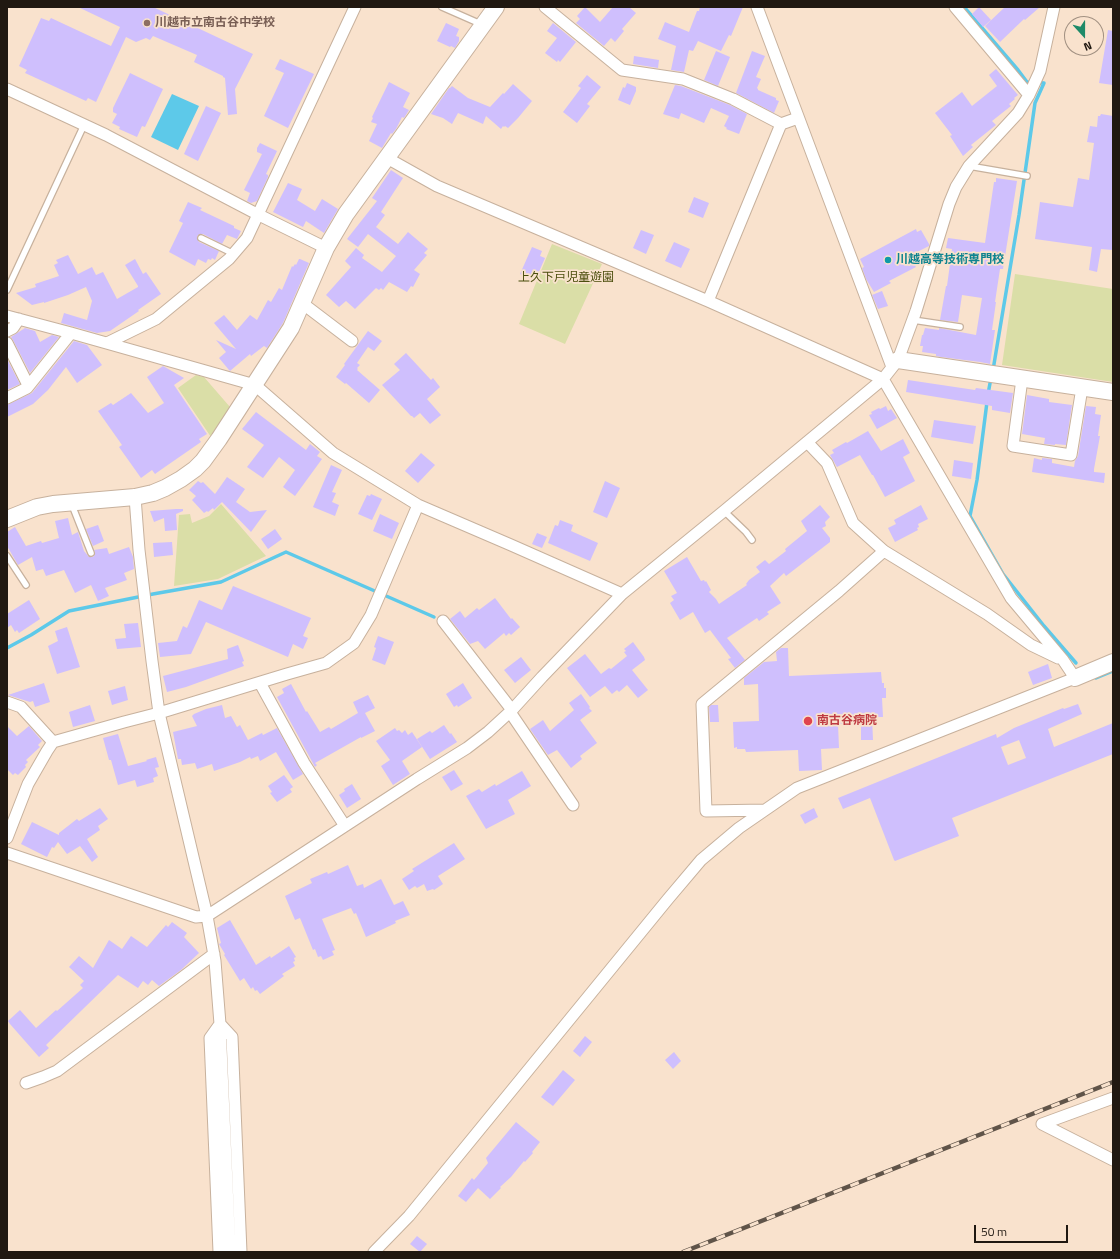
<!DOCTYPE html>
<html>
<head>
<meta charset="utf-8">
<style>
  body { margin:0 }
  #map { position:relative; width:1120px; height:1259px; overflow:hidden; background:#f9e2cd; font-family:"Titillium Web",sans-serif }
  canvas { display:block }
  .frame { position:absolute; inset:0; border:8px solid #201811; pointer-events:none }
  .north { position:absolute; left:1064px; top:16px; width:40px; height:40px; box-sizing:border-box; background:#f9e2cd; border:1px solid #a29182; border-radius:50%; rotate:159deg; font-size:11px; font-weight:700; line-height:16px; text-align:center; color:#201811 }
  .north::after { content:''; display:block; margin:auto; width:14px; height:18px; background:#1e8a68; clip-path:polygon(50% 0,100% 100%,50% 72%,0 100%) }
  .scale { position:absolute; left:974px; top:1225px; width:94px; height:18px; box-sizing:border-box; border:2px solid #201811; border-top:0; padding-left:5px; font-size:12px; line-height:14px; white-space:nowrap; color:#201811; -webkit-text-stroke:3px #f9e2cd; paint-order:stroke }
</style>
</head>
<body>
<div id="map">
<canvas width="1120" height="1259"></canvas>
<div class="frame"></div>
<div class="north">N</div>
<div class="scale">50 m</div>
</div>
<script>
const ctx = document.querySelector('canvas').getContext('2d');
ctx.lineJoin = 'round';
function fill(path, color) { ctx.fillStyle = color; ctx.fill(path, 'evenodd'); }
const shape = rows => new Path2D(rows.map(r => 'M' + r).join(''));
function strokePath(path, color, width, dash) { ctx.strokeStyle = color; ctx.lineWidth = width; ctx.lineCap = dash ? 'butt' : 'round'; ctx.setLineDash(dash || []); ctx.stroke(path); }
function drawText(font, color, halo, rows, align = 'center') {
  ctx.font = font + ' "Titillium Web","Noto Sans JP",sans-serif'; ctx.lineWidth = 3.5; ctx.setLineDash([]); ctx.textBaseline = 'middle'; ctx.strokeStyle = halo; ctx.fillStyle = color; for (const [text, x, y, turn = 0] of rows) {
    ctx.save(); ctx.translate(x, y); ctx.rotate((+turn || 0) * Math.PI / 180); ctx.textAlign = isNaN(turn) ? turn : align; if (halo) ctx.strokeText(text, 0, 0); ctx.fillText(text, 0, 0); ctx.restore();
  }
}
const green = shape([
  [552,244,602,264,565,344,519,324],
  [1015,274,1113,289,1113,382,1002,365],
  [196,375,204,377,230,407,211,437,178,388],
  [221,504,266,556,218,579,174,586,179,515,190,514,192,523,209,516]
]);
const water = shape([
  [172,94,199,106,178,150,151,137]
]);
const stream = shape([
  [964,7,1018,70,1027,82,1044,83,1035,103,1019,215,993,370],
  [988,394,991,378],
  [987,402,977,480,970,516,1003,574,1044,626,1076,663],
  [7,648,31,635,69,611,153,594,221,582,286,552,434,617],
  [1096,678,1113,671]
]);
const building = shape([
  [78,7,153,7,253,54,235,89,237,114,228,115,225,78,223,77,223,76,194,62,197,55,153,36,150,40,146,38,136,42,126,37,96,102,88,98,86,101,25,73,27,70,19,66,41,18,49,21,51,18,111,46,120,27],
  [585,7,600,22,613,7,629,7,636,13,622,29,624,31,615,42,611,38,604,46,576,23,580,19,577,16],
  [700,7,743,7,731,36,729,35,721,51,698,41,693,51,689,50,684,72,671,70,676,46,658,39,665,22,689,32,697,11,699,11],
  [979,7,991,20,983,27,972,14],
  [1005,7,1040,7,1025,20,1024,19,1000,42,985,26],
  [446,23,459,29,456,36,459,37,459,41,455,48,451,46,450,47,437,41],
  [553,23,576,42,560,62,558,60,557,62,545,53,557,38,547,31],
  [1108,30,1113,31,1113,85,1099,83],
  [716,51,730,57,718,86,704,80],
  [752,51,765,56,756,77,761,79,757,88,758,89,758,90,776,98,776,100,779,101,774,113,736,93],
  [634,56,659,60,658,68,633,64],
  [280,59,314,74,288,128,264,116,284,73,275,69],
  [996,69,1018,95,1014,98,1015,99,1009,104,1011,106,992,121,996,125,971,145,973,147,963,156,950,136,952,135,935,113,962,92,972,106,997,86,989,75],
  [130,73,163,89,145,127,142,126,137,137,119,129,120,127,112,123,117,114,113,112,113,108],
  [587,75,601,87,587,104,590,106,577,123,563,112,581,88,578,86],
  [389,82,410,93,403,107,409,110,404,118,402,117,396,129,392,134,391,133,382,148,369,141,377,124,371,122,373,118,372,117],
  [627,83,636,87,636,91,630,105,618,100,623,87,625,88],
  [513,84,532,101,518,118,508,128,505,126,504,127,503,126,501,129,486,116,483,124,458,113,452,124,443,118,431,114,449,88,450,88,452,86,468,98,490,107,503,93,504,94],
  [675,85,681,86,730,105,747,114,739,134,726,129,727,128,724,126,729,116,711,108,704,123,681,113,679,119,663,114],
  [206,106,221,113,198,161,184,154],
  [1101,114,1113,116,1113,250,1101,249,1097,272,1089,270,1092,247,1035,239,1040,202,1073,207,1078,178,1089,180,1094,143,1087,142,1090,126,1097,127,1098,116,1100,116],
  [260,143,277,151,266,174,268,175,268,177,257,201,251,203,247,201,250,193,244,190,262,154,257,152,257,148],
  [391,170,403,178,381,212,385,215,376,227,398,244,408,232,428,249,424,253,427,255,414,270,420,274,413,287,411,286,407,292,389,282,383,290,381,288,379,290,376,288,355,309,346,301,339,307,326,295,351,267,345,261,356,248,364,255,362,258,382,272,396,256,368,234,358,247,347,239,377,201,372,198],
  [996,178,1017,181,1003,269,1000,269,995,302,996,302,992,330,995,330,990,364,980,362,941,357,936,356,936,354,922,352,923,346,920,346,922,335,923,335,925,328,939,330,939,328,976,335,982,298,962,295,958,322,940,320,946,286,947,286,952,249,946,248,948,238,985,243,994,182,996,182],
  [288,183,302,189,297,200,315,211,322,199,338,209,324,233,306,221,303,227,273,212],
  [694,197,709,203,703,218,688,212],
  [188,202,202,208,200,210,234,226,234,228,241,231,237,239,227,235,222,244,203,234,198,235,197,238,199,242,219,251,215,260,212,258,211,260,208,259,206,263,198,259,195,266,169,252,183,223,179,221],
  [916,229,917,232,921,230,929,244,929,246,917,252,919,255,914,258,916,262,913,263,916,267,889,281,891,283,874,292,866,279,862,268,864,267,860,259],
  [641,230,654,235,646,254,633,248],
  [674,242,690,249,681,268,665,261],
  [532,247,542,251,540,256,545,258,535,281,520,274],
  [68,255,78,274,92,267,96,275,103,272,117,299,138,287,138,286,125,265,135,259,143,274,146,272,161,294,138,310,139,311,110,331,97,333,61,323,64,313,87,320,92,301,86,287,68,295,44,303,44,302,32,305,16,293,36,287,35,284,59,276,54,265,58,263,56,260],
  [299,259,300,259,309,263,283,323,267,348,264,346,251,356,250,354,230,371,229,370,219,358,226,352,216,340,236,349,214,323,224,315,237,330,250,315,257,320,268,300,271,302,279,288,282,290,292,266,293,267,295,264,296,265],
  [882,291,888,306,878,309,872,295],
  [25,328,35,331,40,342,52,335,59,337,30,373,13,340,11,337],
  [368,331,382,341,374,351,368,347,357,363,360,365,357,368,358,369,357,370,380,390,369,403,346,383,345,384,336,377,345,365,344,364],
  [74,341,87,345,102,365,77,383,66,367,48,390,33,404,7,417,7,405,32,393],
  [406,353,431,380,433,378,440,387,427,399,441,415,430,424,420,413,414,418,412,416,411,416,382,385,400,370,394,364],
  [7,359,20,384,7,390],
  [163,366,184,378,174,385,207,434,199,439,201,442,162,469,155,474,152,470,141,478,119,447,122,445,98,411,111,403,113,405,131,393,148,413,164,403,147,377],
  [908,380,975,390,976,388,1013,393,1010,413,992,410,992,406,906,392],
  [1027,395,1049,399,1049,402,1072,405,1066,445,1055,444,1055,445,1044,444,1045,438,1022,434],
  [886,406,888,411,891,409,897,418,877,429,869,415,872,414,871,412,879,408,880,409],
  [1086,406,1096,407,1095,414,1101,415,1098,436,1100,436,1094,469,1094,472,1105,473,1104,483,1032,472,1034,458,1042,460,1042,458,1052,459,1052,463,1074,467,1075,461,1078,456],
  [256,412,306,450,310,444,320,452,317,456,322,459,295,496,283,487,295,470,279,457,263,478,247,467,264,445,242,429],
  [934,420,976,426,973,444,931,437],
  [868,431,881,451,903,439,910,453,903,457,915,481,885,497,873,475,872,475,860,455,837,467,830,455,834,453,832,450,846,442,847,443],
  [421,453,435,465,418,483,405,471],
  [954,460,973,463,971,479,952,476],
  [331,465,342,470,332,492,336,493,332,502,339,505,335,516,313,507],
  [227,477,245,489,236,502,250,512,267,510,251,532,222,502,214,510,213,508,208,512,207,511,204,513,192,500,196,496,189,490,198,481,201,483,203,482,215,494],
  [605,481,620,488,607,518,593,512],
  [371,494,382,499,372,520,358,514,367,495,370,496],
  [820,505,830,517,825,522,826,526,822,528,830,538,830,542,786,576,784,573,770,586,781,603,767,612,769,614,759,621,757,618,727,638,745,660,735,668,728,659,731,658,710,630,705,633,693,612,680,620,670,603,674,600,671,596,677,593,664,571,687,557,701,581,704,580,705,582,706,581,711,590,709,592,716,599,719,604,747,585,746,584,749,580,760,572,756,567,765,560,769,564,786,551,785,549,807,531,801,521],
  [921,505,928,519,918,524,919,527,917,528,918,530,895,542,888,528,896,524,894,520],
  [176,509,183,509,183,511,176,514,177,530,165,531,164,518,154,522,150,511],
  [380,514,399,523,392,539,373,531],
  [68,518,72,535,78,532,84,551,89,557,92,557,94,556,95,553,94,550,107,548,109,554,129,547,133,557,134,569,124,573,127,580,105,588,109,596,98,601,91,585,75,593,64,570,46,576,43,569,36,571,32,557,18,565,7,546,7,532,15,527,26,546,41,541,42,543,59,538,55,521],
  [560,520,573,525,571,531,598,543,590,561,548,543,555,525,558,526],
  [98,525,104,541,93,546,86,529],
  [275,529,282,539,268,549,261,539],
  [537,533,547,537,542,548,532,544],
  [172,542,173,555,154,557,153,543],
  [233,586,311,618,303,636,308,638,303,649,293,644,288,657,206,622,191,654,160,657,158,643,177,641,183,626,187,628,199,600,222,610],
  [495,598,511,619,512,618,520,627,511,635,509,633,506,636,504,633,485,649,478,641,470,644,450,619,460,611,465,618,477,608,479,610],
  [29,600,40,619,19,633,17,630,15,632,11,625,7,628,7,614],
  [138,623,141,647,117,649,115,639,126,638,124,624],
  [67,627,80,667,57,674,48,646,58,641,55,631],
  [378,636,394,642,385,665,372,660,376,648,374,647],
  [633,642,644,657,645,660,632,670,648,690,638,698,627,685,619,692,617,690,612,694,605,686,590,697,567,668,585,654,601,674,609,668,611,669,627,656,624,652,626,651,624,649],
  [238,645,244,661,242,662,244,666,186,687,167,692,163,676,228,659,227,649],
  [781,648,788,648,789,676,881,672,882,683,884,683,884,688,886,688,886,698,882,698,883,717,872,717,873,740,861,740,861,723,838,724,839,748,821,749,822,770,799,771,798,750,746,752,745,749,737,749,737,747,734,748,733,722,759,721,758,684,744,685,744,678,764,662,777,661,776,652],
  [521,657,531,670,515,683,504,670],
  [1048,664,1052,678,1033,685,1028,672],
  [44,683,50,702,35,707,33,701,30,702,8,695],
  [463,683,472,698,458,707,457,705,454,707,446,694],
  [291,684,306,712,307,711,320,732,329,727,331,729,358,713,353,702,368,695,375,708,365,713,375,731,361,738,361,737,315,763,317,765,315,767,277,697,284,693,282,689],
  [125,686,128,700,112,705,108,691],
  [581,694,590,707,589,708,592,711,580,720,597,743,580,756,582,759,571,768,557,750,548,755,530,729,543,720,550,731,574,710,569,703],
  [1078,704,1082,714,1048,729,1054,747,1113,723,1113,754,952,818,959,836,895,861,894,860,870,798,843,809,838,798,996,734,997,738,1014,728,1063,708,1064,709],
  [1019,740,1026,758,1008,765,1001,747],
  [90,705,95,721,73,727,69,712],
  [222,705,225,718,231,716,237,727,240,725,248,740,262,733,263,735,277,728,303,774,293,780,276,752,260,761,258,756,251,759,250,757,240,762,214,771,212,764,197,769,195,763,182,765,181,759,178,759,173,732,197,726,192,716,194,714,206,709],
  [711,705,718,705,719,722,710,722,709,707],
  [444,725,450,734,451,733,457,742,430,759,417,739,430,731,432,733],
  [7,726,17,736,29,726,42,741,38,745,40,747,26,760,28,762,25,765,26,767,18,775,15,773,13,775,7,769],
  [395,728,397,731,399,730,402,733,405,730,408,735,412,732,422,747,402,761,410,774,393,785,381,766,390,760,376,741],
  [118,734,128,766,147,761,146,760,156,757,159,767,155,768,158,776,153,778,154,782,137,787,135,780,118,785,111,760,109,760,103,738],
  [454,770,463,784,451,791,442,777],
  [522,771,531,786,508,800,515,814,486,829,466,796,479,789,482,792,495,784,496,786],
  [284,775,293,787,290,789,292,792,277,802,270,793,272,792,268,786],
  [352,784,361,799,347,808,339,795,345,791,344,789],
  [100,808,108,819,98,826,100,830,87,839,98,857,92,862,80,846,67,854,58,842,54,848,52,847,47,857,21,844,32,822,59,835,59,833,77,819,79,821],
  [814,808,818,817,805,824,800,815],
  [454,843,465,859,438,876,443,884,434,890,433,889,427,891,424,884,417,888,415,886,409,890,402,879,414,871,412,869],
  [348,865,357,886,363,884,364,888,381,879,394,905,403,901,410,915,395,921,396,923,366,937,356,913,354,914,351,908,322,919,335,950,332,951,334,955,323,960,321,956,318,957,315,949,313,950,300,918,295,920,285,896,312,883,310,879,327,872,328,874],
  [230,920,256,965,270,956,271,958,289,946,296,957,294,958,295,961,293,962,295,966,282,974,284,976,260,994,257,990,255,991,253,987,251,989,244,978,240,981,224,955,225,954,219,944,221,943,217,928],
  [172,922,187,933,184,937,199,953,181,970,159,986,152,980,148,985,143,981,138,988,118,975,46,1045,49,1048,39,1057,10,1024,8,1021,20,1010,36,1028,56,1010,57,1011,83,988,80,985,84,981,69,967,79,956,93,968,109,940,122,949,131,936,147,947,166,925,168,927],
  [585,1036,592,1042,580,1057,573,1051],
  [674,1052,681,1061,673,1069,665,1060],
  [563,1070,575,1080,553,1106,541,1097],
  [516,1122,540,1142,532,1152,533,1153,525,1162,524,1161,511,1177,500,1187,501,1188,490,1199,478,1188,466,1202,458,1196,472,1178,474,1180,488,1163,486,1158],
  [417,1236,427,1244,420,1252,410,1244]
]);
const lane = shape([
  [442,7,483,25],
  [969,166,1027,176],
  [201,238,234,254],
  [7,290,84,125],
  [913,320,960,327],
  [72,505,91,553],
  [724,511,746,532,752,540],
  [7,556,26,585]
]);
const street = shape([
  [545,7,622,70,683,79,733,99,781,124,798,118],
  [757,7,892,367],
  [955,7,1029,95],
  [7,89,106,135,257,214,326,248],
  [708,301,781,124],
  [302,303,352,341],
  [7,316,71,333,255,385,333,453,418,505,511,545,622,594],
  [7,331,13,328,19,319],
  [7,343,28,385],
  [107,343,156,319,229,259,247,238,355,7],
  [1022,379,1013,446,1071,455,1082,388],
  [7,398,27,388,71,333],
  [807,442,827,463,853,523,884,551,987,614,1031,645,1058,658],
  [135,497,139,550,152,661,159,713,207,916,215,961,220,1024,230,1252],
  [443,621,512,710],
  [260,683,304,763,345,826],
  [7,702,21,707,53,742],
  [510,712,573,805],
  [765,810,706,811,702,704,839,591,884,551],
  [7,838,28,784,47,751,53,742,124,722,159,713,287,674,326,663,354,643,371,615,418,505],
  [7,853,196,917,207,916,417,779,467,748,488,732,512,710,542,677,622,594,724,511,883,379,898,360,916,311,949,204,956,187,969,166,1018,113,1029,95,1040,71,1054,7],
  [220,1024,232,1037,241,1252],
  [26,1083,43,1077,57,1071,214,954],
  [1042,1124,1113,1160],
  [1042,1124,1113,1098],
  [219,1252,210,1038,220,1024],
  [374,1252,409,1216,668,899,701,860,739,828,797,788,1075,678,1063,660,1011,598,883,379,708,301,437,186,387,158]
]);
const secondary = shape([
  [898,360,1113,392],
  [7,519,37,507,53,504,135,497,153,493,165,488,181,479,195,469,203,461,219,439,291,328,326,248,346,214,496,7],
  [1075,678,1113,662]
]);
const rail = shape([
  [683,1252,1113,1082]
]);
const markers = [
  [147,23,4,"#8d6e63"],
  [888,260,4,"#0f9aa8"],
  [808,721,5,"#e0444e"]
];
const educationNames = [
  ["川越市立南古谷中学校",155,23]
];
const cultureNames = [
  ["川越高等技術専門校",896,260]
];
const parkNames = [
  ["上久下戸児童遊園",566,278]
];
const healthNames = [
  ["南古谷病院",817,721]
];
fill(green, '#dadea7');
fill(water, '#5dc9e9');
strokePath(stream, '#5dc9e9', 3.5);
fill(building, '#cfbffd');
strokePath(lane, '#c7b19d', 8);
strokePath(street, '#c7b19d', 13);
strokePath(secondary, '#c7b19d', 18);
strokePath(lane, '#fff', 5.5);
strokePath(street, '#fff', 11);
strokePath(secondary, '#fff', 16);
strokePath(rail, '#605449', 4.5);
strokePath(rail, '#f9e2cd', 3, [9]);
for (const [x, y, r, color] of markers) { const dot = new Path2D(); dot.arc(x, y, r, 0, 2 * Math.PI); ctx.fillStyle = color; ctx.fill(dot); strokePath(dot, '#f9e2cd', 1.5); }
drawText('bold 12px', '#785e54', '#f9e2cd', educationNames, 'left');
drawText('bold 12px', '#0d838f', '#f9e2cd', cultureNames, 'left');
drawText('12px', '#4b4e0d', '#f9e2cd', parkNames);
drawText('bold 12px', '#be3a42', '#f9e2cd', healthNames, 'left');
</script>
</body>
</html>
